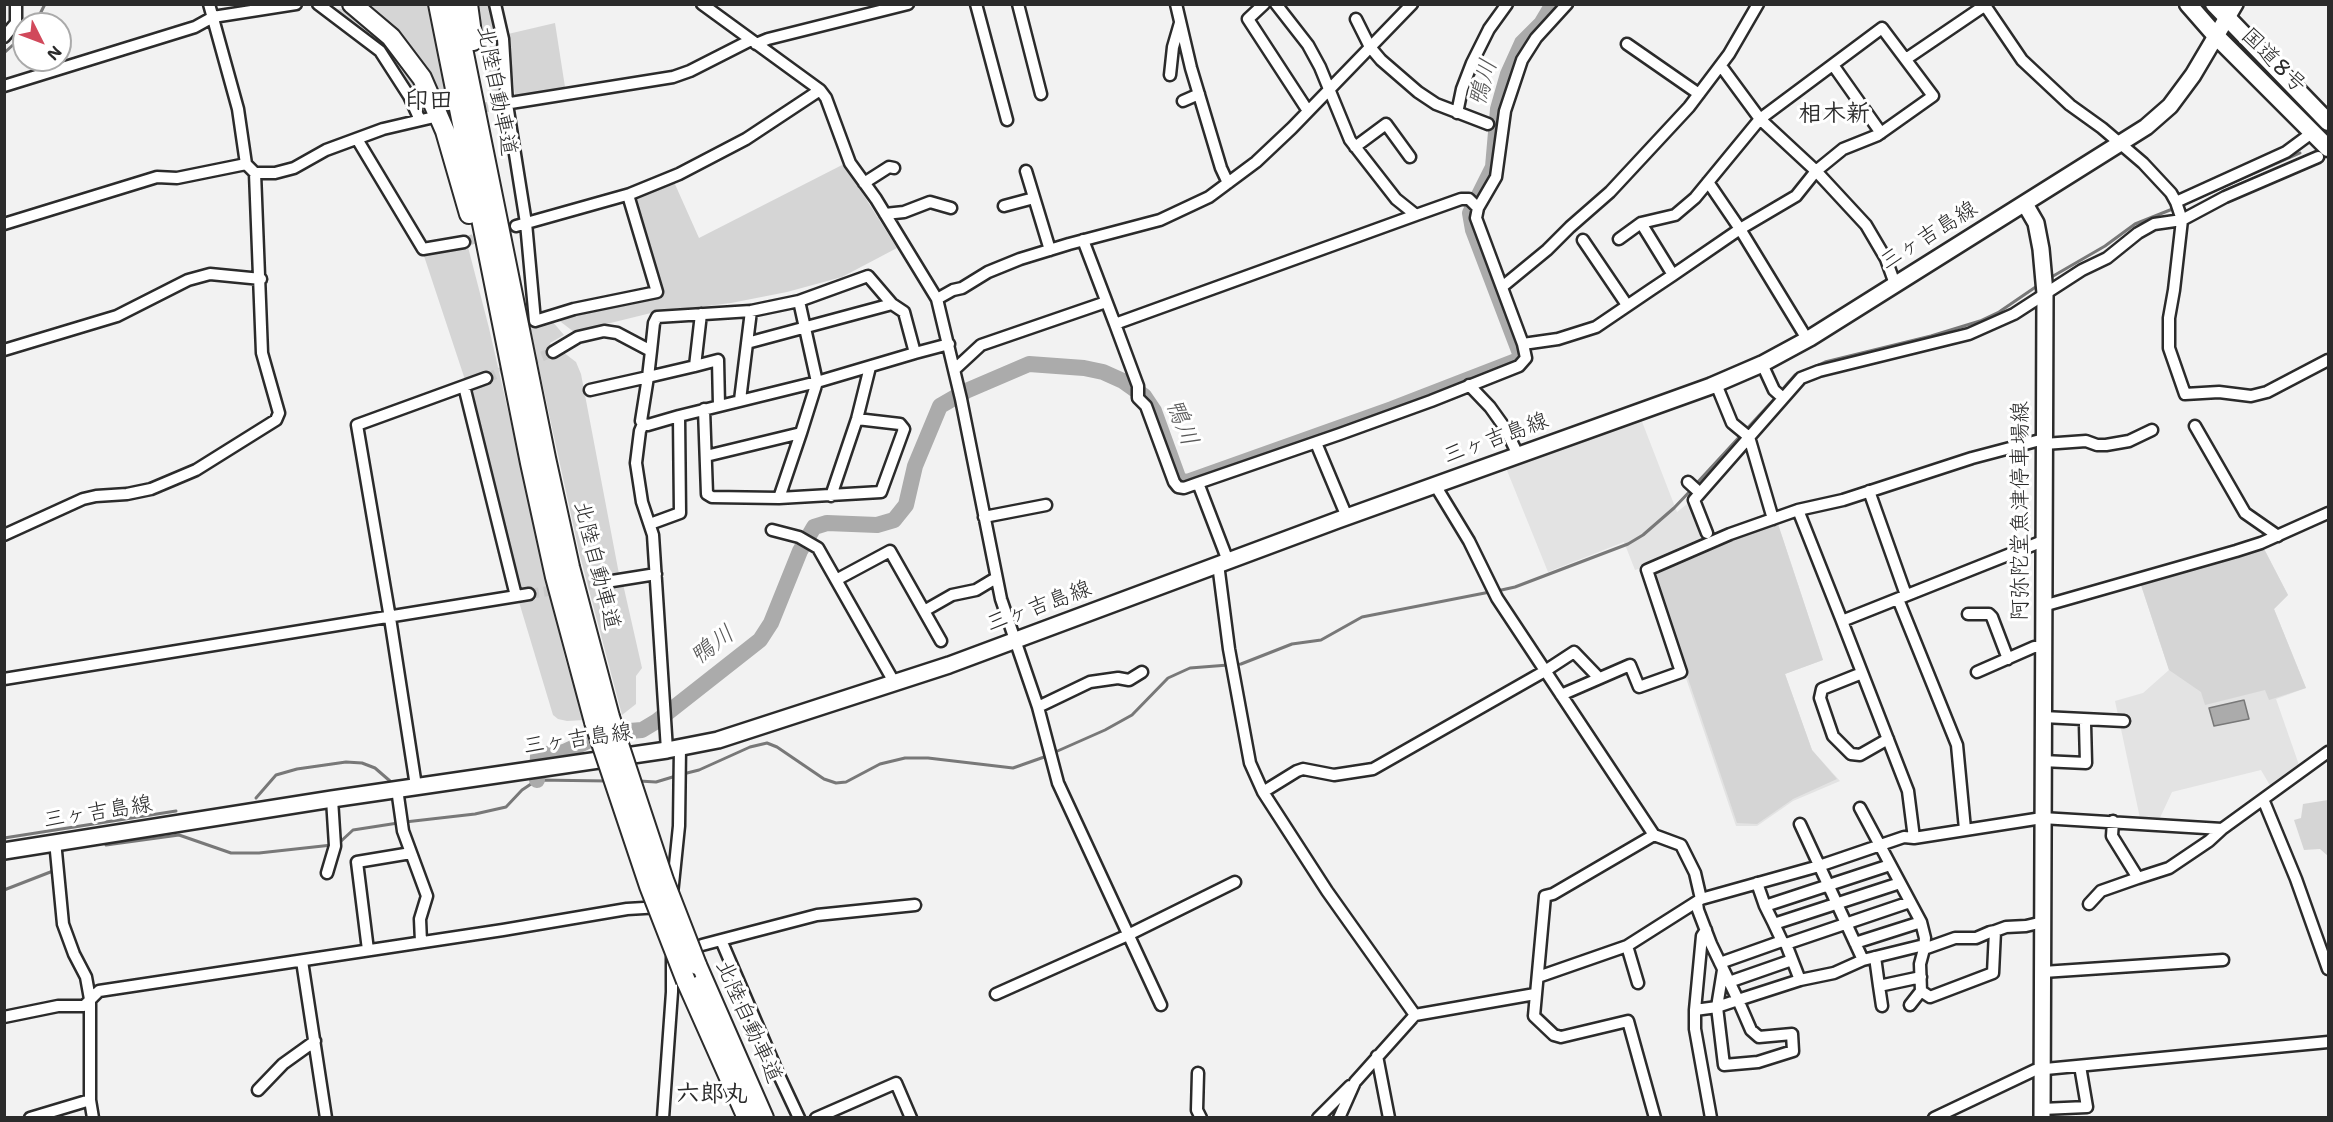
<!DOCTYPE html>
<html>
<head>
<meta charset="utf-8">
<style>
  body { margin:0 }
  #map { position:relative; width:2333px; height:1122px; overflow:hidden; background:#f2f2f2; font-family:"Shantell Sans",sans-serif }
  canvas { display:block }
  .frame { position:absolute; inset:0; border:6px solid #2b2b2b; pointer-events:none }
  .north { position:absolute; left:12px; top:12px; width:60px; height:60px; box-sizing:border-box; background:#fff; border:2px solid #aaa; border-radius:50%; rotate:132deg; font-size:16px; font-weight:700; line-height:24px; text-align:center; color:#2b2b2b }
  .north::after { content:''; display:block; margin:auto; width:21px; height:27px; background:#d1495b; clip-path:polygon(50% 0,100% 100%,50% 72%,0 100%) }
</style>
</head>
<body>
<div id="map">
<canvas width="2333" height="1122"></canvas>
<div class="frame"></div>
<div class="north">N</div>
</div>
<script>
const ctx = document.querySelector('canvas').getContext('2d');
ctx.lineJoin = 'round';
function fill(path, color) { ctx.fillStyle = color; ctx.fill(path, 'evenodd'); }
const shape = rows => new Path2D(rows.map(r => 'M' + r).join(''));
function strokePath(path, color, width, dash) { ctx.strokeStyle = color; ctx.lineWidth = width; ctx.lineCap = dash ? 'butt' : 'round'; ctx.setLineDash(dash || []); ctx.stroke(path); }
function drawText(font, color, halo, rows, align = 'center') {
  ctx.font = font + ' "Shantell Sans","Klee One",sans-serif'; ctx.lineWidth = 6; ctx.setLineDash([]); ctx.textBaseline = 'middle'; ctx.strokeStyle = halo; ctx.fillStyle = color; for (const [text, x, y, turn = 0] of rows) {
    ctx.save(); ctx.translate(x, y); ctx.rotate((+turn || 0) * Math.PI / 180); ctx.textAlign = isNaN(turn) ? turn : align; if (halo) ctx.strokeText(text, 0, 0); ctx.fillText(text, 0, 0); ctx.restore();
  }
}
const built = shape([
  [1641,419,1677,512,1691,501,1711,546,1777,521,1823,660,1785,674,1812,750,1840,781,1793,801,1757,826,1736,826,1648,566,1635,570,1624,542,1548,572,1506,468],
  [2261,543,2288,595,2274,609,2306,688,2276,699,2299,765,2298,769,2272,789,2261,770,2172,792,2158,822,2141,823,2115,701,2143,693,2169,670,2139,579]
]);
const green = shape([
  [367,5,427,5,443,76,453,129],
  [478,5,491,5,500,56,503,99,490,102],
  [346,8,376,31,405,62,430,113,424,115,420,111,382,51,363,31,335,10],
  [555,23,565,87,515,96,508,34],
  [844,164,897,248,842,277,787,292,731,303,651,313,574,332,557,319,661,294,633,199,674,182,699,238],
  [468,247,489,328,565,658,584,720,567,721,558,719,553,715,519,602,536,599,535,590,517,591,497,492,481,428,424,256],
  [552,321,564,335,550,343,555,358,563,352,576,362,581,374,619,574,608,578,609,587,623,584,642,668,636,676,636,704,622,715,580,556,530,327],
  [1778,524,1823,660,1785,674,1812,750,1837,779,1793,799,1757,824,1737,823,1652,572,1734,537],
  [2261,543,2288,595,2274,609,2306,688,2269,700,2265,690,2205,705,2201,692,2169,670,2139,579],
  [2328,800,2328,856,2320,849,2304,850,2294,820,2301,818,2303,804]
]);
const water = shape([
  [2244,700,2249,719,2214,726,2209,708,2244,700]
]);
const stream = shape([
  [35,24,45,4],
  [4,53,24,35],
  [2187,203,2300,153],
  [2048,279,2105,246,2135,224,2175,208],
  [1812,368,1825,362,1931,336,1980,321,1999,312,2040,284],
  [1781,391,1795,375,1800,373],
  [1696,484,1777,396],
  [1497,591,1515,587,1628,544,1643,535,1674,508,1692,489],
  [1053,753,1105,730,1132,715,1168,678,1190,668,1241,664,1292,644,1321,640,1362,617,1490,592],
  [683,774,699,770,750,747,767,743,777,747,824,779,836,783,846,782,880,764,905,758,928,758,1013,768,1047,756],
  [639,781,656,782,676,776],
  [256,798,276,775,297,769,346,762,362,763,375,768,390,781],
  [405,822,475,814,506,807,522,790,537,780,608,781],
  [4,838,176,811],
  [339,843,353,830,398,823],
  [106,845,179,835,231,853,259,853,332,845],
  [4,890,53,871]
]);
const river = shape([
  [537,780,538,755,564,752,605,733,642,730,657,721,760,640,771,623,800,551,814,527,827,523,877,525,894,520,906,505,915,466,940,406,966,391,1029,364,1084,368,1103,372,1123,381,1144,396,1154,411,1179,480,1187,482,1392,409,1516,361,1521,356,1473,230,1470,213,1493,167,1498,109,1508,74,1522,43,1541,24,1553,4]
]);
const minorTunnel = shape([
  [434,117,498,105],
  [464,242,516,226],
  [486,378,553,352],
  [529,594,606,582]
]);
const minor = shape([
  [209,4,238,109,246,164,255,173,275,173,294,168,326,150,383,129,430,118],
  [318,4,380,51,409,96,420,120],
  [495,4,503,39,507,104,526,223,535,321,574,309,657,292,628,195],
  [702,4,820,90,826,98,850,163,876,199,937,299,961,399,1001,599,1038,707,1058,783,1161,1005],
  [976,4,1007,120],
  [1018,4,1041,94],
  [1176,4,1191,68,1221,168,1228,183],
  [1264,4,1248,19,1308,111],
  [1984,4,2022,60,2070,105,2102,128,2143,163,2171,193,2176,202,2286,152,2313,132],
  [1356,19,1370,47,1381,60,1418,92,1436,104,1488,124],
  [4,37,16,23,16,4],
  [756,44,768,39,908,4],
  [1627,44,1699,94],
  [1906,59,1984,6],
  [1833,65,1881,133],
  [1721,66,1760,119,1816,171,1866,225,1886,259,1895,284],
  [1170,75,1173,47,1180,23],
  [4,86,195,27,213,17,296,4],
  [1183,101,1199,94],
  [498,105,673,77,690,71,751,40],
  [1457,113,1462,89,1472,63,1489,29,1507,4],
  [357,139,423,249,464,242],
  [1355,147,1386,124,1410,157],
  [1026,171,1050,250],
  [1708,182,1740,229,1807,339],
  [864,183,889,167,894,168],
  [2176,202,2182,220,2174,290,2169,318,2169,348,2185,394,2219,392,2251,396,2267,392,2328,360],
  [1004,206,1034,198],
  [1478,208,1496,177,1505,111,1522,60,1536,38,1567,4],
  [885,214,904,212,930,202,951,208],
  [4,224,157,177,177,178,246,164],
  [516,226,630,194,679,174,746,139,820,90],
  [1619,239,1641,223],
  [1083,240,1115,324],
  [1583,240,1627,305],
  [1502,287,1547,250,1570,227,1610,192,1689,107,1729,54,1758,4],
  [937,299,953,290,962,288,988,272,1020,259,1069,244,1160,220,1209,197,1256,162,1292,128,1412,4],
  [747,343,892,304,904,312,915,353,949,344],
  [1523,344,1558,339,1596,327,1652,289,1673,275,1740,229,1796,196,1816,171,1843,149,1878,135,1933,96,1882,28,1760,119,1695,198,1675,215,1641,223,1673,275],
  [4,350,117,316,188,280,210,274,261,279],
  [651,351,654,323,657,317,751,311,799,301,868,276,892,304],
  [553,352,578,337,604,331,617,333,651,351,648,377,590,390],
  [1762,364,1774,390,1783,398],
  [695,366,718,360,719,405],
  [954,370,981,345,1106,302],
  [1716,384,1732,423,1749,437,1773,519],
  [1469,385,1490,407,1505,428,1518,455],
  [464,386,516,596],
  [740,400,751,311],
  [704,409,707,494,712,497,779,498,881,492,904,429,900,424,857,419],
  [643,424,648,425,679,416],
  [2195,426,2245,513,2278,536],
  [1316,443,1347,517],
  [2044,444,2086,441,2097,445,2106,445,2129,441,2152,430],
  [706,456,801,433,817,382,799,301],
  [1688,482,1700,493],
  [1198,483,1340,434,1431,401,1519,366,1526,358,1523,344,1476,218,1478,208,1469,199,1461,199,1416,215,1396,199,1350,140,1320,67,1308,45,1276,4],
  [1435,485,1469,541,1497,598,1654,835,1681,845,1695,873,1701,899],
  [1869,491,1906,595],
  [831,496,857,419,870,367],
  [779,498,801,433],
  [984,517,1046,505],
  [650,524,680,513,679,416,817,382,915,353],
  [772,530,799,537,818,548,894,682],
  [1707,533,1694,500,1801,378,1819,371,1969,334,2014,314,2082,270,2107,258,2138,233,2154,224,2182,220,2225,197,2318,157],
  [4,535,83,499,96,496,127,494,151,489,196,470,276,420,279,413,262,353,255,173],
  [2043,541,1842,621,1798,510,1843,500,1972,458,2044,439],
  [1228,561,1198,483,1184,488,1178,487,1174,482,1146,406,1138,398,1138,386,1115,324,1416,215],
  [1218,564,1229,649,1250,763,1263,792,1327,891,1415,1015],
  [836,580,890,551,941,641],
  [606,582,656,574],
  [1898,599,1957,745,1965,829],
  [2043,606,2236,551,2261,543,2328,513],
  [924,611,952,595,976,590,996,578],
  [1968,614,1989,614,1992,617,2008,659],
  [1842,621,1908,791,1914,838],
  [1977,672,2034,647,2043,647],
  [1862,673,1822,689,1820,698,1833,736,1851,754,1860,755,1888,739],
  [4,679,529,594],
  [1561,695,1630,665,1639,687,1681,672,1647,570,1730,534,1798,510],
  [1038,707,1090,682,1118,678,1129,680,1142,672],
  [2043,717,2124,721],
  [667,750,653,535,642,502,636,463,640,431,643,424,641,421,648,377,695,366,701,314],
  [2042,761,2086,763,2085,724],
  [416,786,390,618,357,425,486,378],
  [397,789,403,831,427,896,420,919,421,942],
  [1263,792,1297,771,1303,769,1334,775,1373,769,1545,671,1574,652,1599,678],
  [2262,802,2265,804,2296,879,2328,969],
  [1860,808,1921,922,1925,938,1924,949],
  [1800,824,1863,960],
  [1654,835,1553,894,1545,896,1534,1016,1554,1035,1561,1037,1628,1021,1655,1118],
  [55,841,63,924,74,954,86,977,90,999,90,1100,93,1118],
  [327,873,335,846,332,799],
  [2138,878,2169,868,2209,841,2222,829],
  [1757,883,1765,906],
  [1900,883,1774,924,1782,941,1786,944,1910,902],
  [672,894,679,826,680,747],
  [1697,903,1698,910,1711,944,1738,1000,1800,980],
  [2089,904,2101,891,2138,878,2112,836,2113,821],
  [1774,924,1765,906,1890,865],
  [1706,930,1702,936,1695,1010,1717,1007,1723,970],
  [1995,931,1993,973,1930,997,1921,991,1920,964,1924,949,1955,938,1976,938,1990,932,1995,931,2006,927,2026,926,2043,922],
  [721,940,817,915,915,905],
  [1855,943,1921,922],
  [1786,944,1800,980,1834,973,1863,960,1924,945],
  [702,945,721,940,777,1071,799,1118],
  [1627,946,1638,983],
  [368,950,357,862,411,853],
  [1875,957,1879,986],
  [302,961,326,1118],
  [1720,963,1782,941],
  [2043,972,2223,960],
  [1538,977,1627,946,1701,899,1819,866,1904,837,1914,838,2042,818,2222,829,2328,752],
  [1729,982,1792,960],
  [996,994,1128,935,1235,882],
  [1738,1000,1751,1030,1759,1037,1792,1034,1793,1051,1758,1062,1724,1065,1717,1007,1738,1000],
  [1910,1005,1921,991],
  [1882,1006,1879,986,1921,977],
  [1695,1010,1695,1029,1711,1118],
  [4,1017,58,1006,84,1006,99,991,503,930,627,909,661,907],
  [1377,1056,1389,1118],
  [1198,1073,1197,1110,1201,1118],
  [258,1090,283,1064,315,1041],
  [2042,1109,2087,1107,2080,1066],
  [30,1118,90,1100],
  [663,1118,672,992,672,957],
  [816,1118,896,1083,911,1118],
  [1318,1118,1350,1086],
  [1339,1118,1355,1082,1415,1015,1535,994],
  [1934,1118,2035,1070,2328,1042]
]);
const secondary = shape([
  [2025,204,2036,223,2041,249,2045,293,2042,1118],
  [4,851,332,799,667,750,718,740,949,665,1338,520,1711,386,1762,364,1810,338,2146,127,2170,106,2193,75,2235,4]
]);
const trunk = shape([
  [2188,4,2216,36,2328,148],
  [2214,4,2328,122]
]);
const motorway = shape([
  [352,4,391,37,422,78,445,131,469,214],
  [438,4,530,463,555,577,594,722],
  [454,4,546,458,570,567,610,717],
  [468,4,473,41],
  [697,965,764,1118],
  [686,981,747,1118]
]);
const motorwayBridge = shape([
  [610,717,664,880,697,965],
  [594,722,649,886,686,981]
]);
const streetNames = [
  ["国道8号",2273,61,45],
  ["北陸自動車道",496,91,79],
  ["三ヶ吉島線",1929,236,-32],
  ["三ヶ吉島線",1496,439,-20],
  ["阿弥陀堂魚津停車場線",2021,511,-90],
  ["北陸自動車道",596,566,76],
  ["三ヶ吉島線",1039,607,-20],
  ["三ヶ吉島線",578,740,-8],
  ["三ヶ吉島線",98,813,-9],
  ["北陸自動車道",748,1022,66]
];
const waterNames = [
  ["鴨川",1484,83,-74],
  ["鴨川",1181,423,68],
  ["鴨川",713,646,-37]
];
const neighbourhoodNames = [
  ["印田",429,102],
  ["相木新",1834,115],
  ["六郎丸",712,1095]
];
fill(built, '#e3e3e3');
fill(green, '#d5d5d5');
fill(water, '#ababab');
strokePath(water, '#787878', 1.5);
strokePath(stream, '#787878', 3);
strokePath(river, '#ababab', 16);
strokePath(minorTunnel, '#cacaca', 10, [10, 5]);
strokePath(minor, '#2b2b2b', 15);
strokePath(secondary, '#2b2b2b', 20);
strokePath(trunk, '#2b2b2b', 21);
strokePath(motorway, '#2b2b2b', 22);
strokePath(minor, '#fff', 10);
strokePath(secondary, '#fff', 15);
strokePath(trunk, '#fff', 16);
strokePath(motorway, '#fff', 18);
strokePath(motorwayBridge, '#2b2b2b', 22, []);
strokePath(motorwayBridge, '#fff', 18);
drawText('22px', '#2b2b2b', '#fff', streetNames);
drawText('italic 24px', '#585858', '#fff', waterNames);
drawText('bold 24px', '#2b2b2b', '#fff', neighbourhoodNames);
</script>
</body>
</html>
